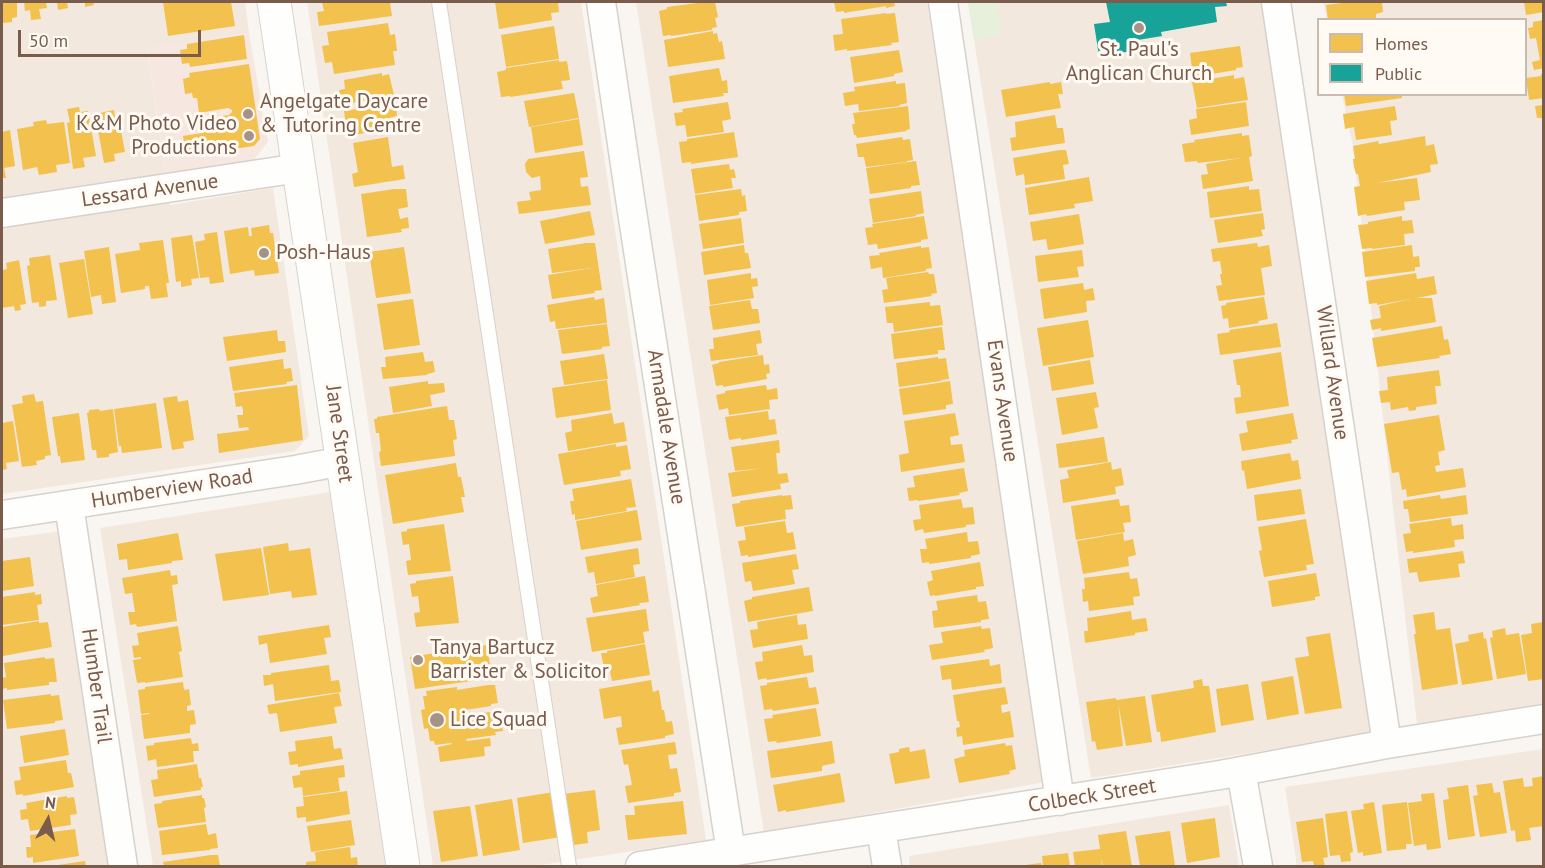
<!DOCTYPE html>
<html>
<head>
<meta charset="utf-8">
<style>
  body { margin:0 }
  #map { position:relative; width:1545px; height:868px; overflow:hidden; background:#f9f5f0; font-family:"PT Sans",sans-serif }
  canvas { display:block }
  .frame { position:absolute; inset:0; border:3px solid #7a5c4d; pointer-events:none }
  .legend { position:absolute; left:1317px; top:18px; width:210px; height:78px; box-sizing:border-box; background:#fffaf3; border:2px solid #cabbb1; margin:0; padding:8px 10px; list-style:none; font-size:18px; color:#7a5c4d }
  .legend li { display:flex; align-items:center; gap:12px; height:30px }
  .legend b { width:30px; border:2px solid #cabbb1 }
  .north { position:absolute; left:18px; top:790px; width:60px; height:60px; -webkit-text-stroke:4px #fffaf3; paint-order:stroke; rotate:8deg; font-size:16px; font-weight:700; line-height:24px; text-align:center; color:#7a5c4d }
  .north::after { content:''; display:block; margin:auto; width:21px; height:27px; background:#7a5c4d; clip-path:polygon(50% 0,100% 100%,50% 72%,0 100%) }
  .scale { position:absolute; left:18px; top:30px; width:183px; height:27px; box-sizing:border-box; border:3px solid #7a5c4d; border-top:0; padding-left:8px; font-size:18px; line-height:21px; white-space:nowrap; color:#7a5c4d; -webkit-text-stroke:4px #fffaf3; paint-order:stroke }
</style>
</head>
<body>
<div id="map">
<canvas width="1545" height="868"></canvas>
<div class="frame"></div>
<ul class="legend">
<li><b style="height:16px;background:#f2c14e"></b>Homes</li>
<li><b style="height:16px;background:#17a398"></b>Public</li>
</ul>
<div class="north">N</div>
<div class="scale">50 m</div>
</div>
<script>
const ctx = document.querySelector('canvas').getContext('2d');
ctx.lineJoin = 'round';
function fill(path, color) { ctx.fillStyle = color; ctx.fill(path, 'evenodd'); }
const shape = rows => new Path2D(rows.map(r => 'M' + r).join(''));
function strokePath(path, color, width, dash) { ctx.strokeStyle = color; ctx.lineWidth = width; ctx.lineCap = dash ? 'butt' : 'round'; ctx.setLineDash(dash || []); ctx.stroke(path); }
function drawText(font, color, halo, rows, align = 'center') {
  ctx.font = font + ' "PT Sans",sans-serif'; ctx.lineWidth = 6; ctx.setLineDash([]); ctx.textBaseline = 'middle'; ctx.strokeStyle = halo; ctx.fillStyle = color; for (const [text, x, y, turn = 0] of rows) {
    ctx.save(); ctx.translate(x, y); ctx.rotate((+turn || 0) * Math.PI / 180); ctx.textAlign = isNaN(turn) ? turn : align; if (halo) ctx.strokeText(text, 0, 0); ctx.fillText(text, 0, 0); ctx.restore();
  }
}
const residential = shape([
  [2,2,245,2,249,33,147,48,170,205,273,188,309,436,295,451,2,494],
  [307,2,581,2,706,840,534,866,433,866],
  [636,2,927,2,1045,782,764,833],
  [968,2,1261,2,1377,733,1091,778],
  [1323,2,1543,2,1543,704,1417,724,1353,146,1342,95,1526,94,1526,20,1327,19],
  [331,492,390,866,153,866,100,528],
  [62,531,114,866,2,866,2,539],
  [1543,749,1543,866,1297,866,1285,787],
  [1229,805,1239,866,910,866,909,856]
]);
const commercial = shape([
  [249,33,268,142,252,162,166,176,147,47]
]);
const green = shape([
  [968,2,996,2,1001,34,974,40]
]);
const homes = shape([
  [2,2,17,2,17,17,12,18,12,22,2,23],
  [24,2,46,2,47,8,39,9,41,19,31,20,30,10,25,11],
  [57,2,67,2,68,8,58,10],
  [85,2,93,2,94,5,85,7],
  [163,2,231,2,235,26,168,36],
  [322,2,390,2,392,16,319,26,317,12,324,11],
  [495,2,558,2,559,12,551,13,552,20,499,29],
  [705,2,715,2,718,17,715,18,717,27,712,28,712,30,671,36,671,35,663,36,659,11,667,9,667,7],
  [834,2,894,2,895,6,886,8,886,6,844,13,844,11,836,12],
  [1350,2,1382,2,1383,12,1376,14,1376,20,1328,20,1326,5],
  [1524,2,1544,2,1544,12,1526,15],
  [886,13,886,14,895,13,899,42,891,43,892,45,847,51,847,49,835,51,833,35,843,34,841,19],
  [1544,20,1544,68,1534,70,1532,62,1540,60,1536,38,1530,39,1528,28,1533,27,1533,22],
  [388,23,390,35,395,34,397,51,393,51,395,65,334,74,332,62,325,63,322,46,329,45,327,32],
  [554,26,559,59,506,67,501,35],
  [713,31,713,34,717,33,719,42,722,41,725,59,668,67,664,40],
  [244,35,247,59,190,67,189,63,182,64,180,50,187,49,187,44],
  [1240,46,1243,67,1236,68,1236,70,1193,77,1190,53],
  [899,50,903,72,894,74,894,76,854,83,850,57],
  [559,60,559,62,567,61,570,80,561,81,563,89,510,97,510,96,501,97,497,72,506,70,506,68],
  [249,64,260,139,254,146,186,156,183,136,202,133,200,119,229,115,232,112,232,110,228,108,199,113,197,98,193,98,192,93,185,94,183,79,190,77,189,73],
  [719,68,722,81,727,80,728,93,723,93,724,96,673,103,669,76],
  [382,73,382,76,389,74,394,95,385,96,385,97,347,104,347,102,342,103,339,90,345,89,344,80],
  [1541,74,1544,74,1544,98,1529,100,1526,78,1541,76],
  [1234,75,1234,79,1244,77,1248,100,1197,108,1192,82],
  [896,81,896,84,905,83,907,103,899,105,900,106,859,111,858,104,845,106,843,93,855,91,854,87],
  [1050,82,1050,84,1061,82,1063,94,1058,94,1061,108,1006,117,1001,90],
  [574,93,579,118,529,127,524,101],
  [1344,94,1402,94,1402,98,1346,106],
  [728,102,731,119,722,121,724,132,687,137,685,125,676,126,674,113,683,112,682,109],
  [1246,102,1249,126,1191,135,1189,120,1197,118,1196,109],
  [387,104,388,108,396,106,397,116,389,118,391,129,353,135,351,125,346,126,344,111],
  [1544,105,1544,118,1537,118,1535,106],
  [908,106,910,129,906,130,907,131,857,138,856,135,854,135,852,124,855,124,853,113],
  [1395,106,1397,120,1390,121,1392,135,1356,140,1354,127,1345,129,1343,114],
  [79,107,80,112,88,111,96,156,83,158,85,167,73,169,67,123,70,122,67,109],
  [114,110,116,126,120,125,125,152,114,154,115,161,104,163,95,114],
  [1055,115,1057,128,1063,128,1065,143,1012,151,1010,138,1016,137,1015,122],
  [579,119,583,145,535,153,531,127],
  [46,120,47,124,64,122,70,163,56,165,57,172,39,175,37,167,23,170,17,129,34,126,33,122],
  [10,130,15,166,4,168,6,178,2,178,2,132],
  [734,132,738,157,691,164,691,162,682,163,679,142,687,141,687,139],
  [1242,133,1242,136,1249,135,1252,156,1249,157,1253,181,1203,189,1201,175,1208,174,1206,164,1241,158,1198,163,1197,161,1185,162,1182,144,1195,142,1194,140],
  [1425,136,1426,146,1434,144,1438,164,1430,165,1431,172,1377,183,1417,178,1420,200,1404,202,1405,210,1367,216,1366,214,1358,216,1354,187,1360,186,1358,174,1356,174,1354,167,1353,159,1355,159,1353,146,1378,141,1379,144],
  [388,137,392,167,403,165,405,179,354,187,352,174,358,172,353,143],
  [902,137,903,140,910,139,913,160,907,161,907,162,866,167,864,157,858,157,856,144],
  [1060,150,1066,150,1069,164,1063,165,1065,179,1025,185,1024,174,1016,176,1013,158],
  [584,151,588,177,580,178,581,187,588,186,591,205,519,214,517,202,531,200,529,192,541,190,540,176,532,178,526,172,525,164,528,159],
  [916,161,920,185,911,186,911,188,870,194,866,168],
  [729,164,730,170,734,169,736,178,731,178,733,188,695,194,691,169],
  [1089,177,1093,201,1074,204,1075,208,1029,215,1025,188],
  [1249,186,1249,190,1259,189,1262,211,1210,218,1207,192],
  [394,189,406,189,408,207,398,209,400,219,408,217,409,228,401,229,402,232,367,237,361,194],
  [741,189,742,196,745,195,747,211,739,212,739,215,699,221,695,195],
  [921,191,924,213,916,215,916,216,873,223,869,199],
  [590,211,595,235,545,244,540,221],
  [1263,213,1265,229,1261,230,1263,236,1218,243,1214,220],
  [1079,214,1084,244,1048,250,1046,239,1033,241,1030,222],
  [924,216,928,239,921,240,921,242,878,249,877,244,868,245,865,228,873,227,872,224],
  [1402,216,1402,221,1412,220,1414,233,1404,234,1405,245,1372,249,1372,248,1362,249,1358,225,1368,224,1368,222],
  [741,218,744,243,703,249,699,224],
  [269,225,270,233,273,233,279,273,255,276,254,270,230,274,224,231,248,227,249,236,252,236,251,228],
  [217,232,224,282,210,284,209,277,200,278,195,242,205,240,204,234],
  [192,235,199,278,191,279,192,285,181,287,181,281,176,282,171,238],
  [163,240,169,283,166,283,168,297,151,299,149,286,145,286,145,289,121,293,115,254,140,250,139,243],
  [586,243,595,243,602,290,594,291,595,293,552,299,548,275,592,268,552,273,548,249],
  [1257,243,1258,247,1269,245,1272,266,1261,268,1265,295,1219,301,1216,286,1222,285,1220,274,1222,274,1220,261,1213,262,1211,249],
  [744,245,745,253,748,253,751,268,704,275,701,252],
  [1412,245,1413,257,1419,256,1420,267,1415,267,1415,271,1365,277,1362,252],
  [921,246,921,248,929,247,932,268,926,269,926,271,883,278,882,267,871,269,869,256,880,255,879,253],
  [109,247,116,302,102,304,101,295,91,297,84,251],
  [404,247,411,293,376,298,369,252],
  [1082,250,1084,266,1077,267,1079,277,1038,282,1035,256],
  [50,255,57,300,46,301,46,306,39,307,39,302,32,303,27,266,30,265,29,258],
  [84,259,93,314,68,318,59,263],
  [19,260,26,304,20,305,21,310,15,311,14,306,2,308,2,270,7,269,6,263],
  [928,272,929,274,934,274,937,293,931,294,932,296,884,303,882,290,888,289,886,278],
  [751,273,751,279,757,278,758,286,752,287,754,298,710,305,707,280],
  [1416,273,1417,279,1434,276,1437,294,1417,298,1432,298,1436,322,1381,331,1381,328,1372,330,1370,320,1381,318,1379,306,1411,299,1377,305,1377,303,1369,304,1366,281],
  [1083,283,1084,290,1093,288,1095,300,1086,301,1087,312,1044,319,1040,289],
  [594,297,595,300,604,298,607,323,556,329,555,321,550,322,547,305],
  [1264,297,1268,319,1258,321,1259,323,1229,328,1228,318,1223,319,1221,306,1226,305,1226,303],
  [413,299,420,345,384,350,377,304],
  [750,300,752,309,758,309,760,323,713,330,709,306],
  [930,302,930,306,940,305,943,325,894,332,893,323,887,323,885,307],
  [1088,320,1094,357,1043,366,1037,328],
  [1277,323,1281,347,1220,355,1217,334,1230,332,1229,330],
  [607,324,610,346,602,347,602,349,562,354,558,330],
  [1442,326,1444,340,1448,339,1451,354,1439,356,1440,358,1377,367,1372,338],
  [942,327,945,350,938,350,938,354,894,359,891,334],
  [277,330,278,341,285,341,286,352,227,361,223,337],
  [760,330,762,343,756,344,758,355,711,361,709,349,714,349,713,338],
  [423,352,425,362,433,361,435,372,427,374,427,375,383,379,381,367,386,367,385,357],
  [1281,352,1289,406,1236,414,1234,398,1241,397,1240,385,1237,385,1233,360],
  [604,354,608,379,564,385,560,361],
  [763,355,764,365,769,364,770,373,766,374,767,379,723,387,723,385,716,386,712,365,719,363,719,362],
  [938,357,938,359,946,358,949,379,941,380,941,381,899,387,896,363],
  [283,359,284,369,291,368,293,381,286,382,287,384,233,391,229,367],
  [1090,360,1094,384,1052,391,1048,367],
  [1439,370,1441,386,1435,386,1437,404,1416,407,1416,410,1409,411,1408,407,1391,410,1390,402,1381,403,1379,391,1388,390,1387,377],
  [607,380,611,410,556,418,552,388],
  [428,381,428,384,444,383,445,392,430,395,432,406,393,413,389,387],
  [950,381,953,404,946,405,946,409,903,415,899,389],
  [297,385,303,440,219,453,217,434,249,430,248,427,239,428,237,415,243,415,243,410,242,406,236,407,234,393],
  [766,385,767,390,777,388,778,399,769,400,770,409,729,415,728,408,719,410,716,395,725,393,725,391],
  [1096,392,1099,407,1094,408,1098,428,1062,435,1056,398],
  [34,394,36,402,43,401,51,455,45,456,45,459,36,461,37,465,22,467,12,405,23,403,22,396],
  [177,396,178,402,188,400,194,440,183,442,184,448,172,450,163,398],
  [156,403,162,448,122,453,121,446,119,446,114,409],
  [447,406,449,420,454,420,457,439,453,440,455,456,381,466,379,452,381,451,379,433,376,433,374,419,377,419,377,417],
  [99,409,100,411,113,409,118,452,109,454,109,457,97,458,96,450,92,450,87,413,89,412,89,410],
  [768,411,769,420,775,419,777,434,741,440,741,438,729,440,725,417],
  [79,413,85,460,61,463,60,456,58,456,52,417],
  [612,413,614,424,624,422,627,441,568,451,565,433,572,431,571,420],
  [955,413,959,435,950,437,951,445,962,444,965,462,901,472,899,455,909,453,904,421],
  [1293,413,1298,439,1291,440,1292,443,1242,451,1239,434,1248,432,1246,421],
  [1439,415,1445,450,1438,452,1440,465,1435,466,1436,472,1463,468,1466,487,1407,497,1406,489,1402,490,1399,472,1392,473,1384,424],
  [13,421,19,461,6,463,7,469,2,470,2,423],
  [1104,437,1108,462,1059,468,1056,444],
  [779,440,780,453,776,453,778,474,787,473,789,482,780,484,781,489,732,497,728,473,763,468,735,471,731,447],
  [616,444,616,447,627,445,631,469,620,471,621,476,564,485,558,454],
  [1290,453,1292,461,1298,460,1301,479,1247,489,1244,470,1242,471,1241,461],
  [1111,462,1112,470,1121,468,1124,485,1115,487,1116,494,1063,503,1060,480,1069,478,1067,470],
  [456,463,458,477,461,477,465,497,461,497,464,512,393,524,385,475],
  [964,468,968,491,959,493,960,495,918,501,918,500,909,501,907,488,915,487,913,476],
  [631,479,636,507,626,508,627,511,575,520,575,514,572,515,570,501,574,501,572,489],
  [1301,489,1305,514,1257,521,1254,495],
  [782,495,782,496,791,495,793,509,785,510,786,519,736,527,732,504,740,503,740,501],
  [1440,495,1441,499,1466,495,1468,514,1410,522,1408,509,1404,509,1403,501],
  [961,499,963,508,973,507,975,524,966,525,966,527,924,533,923,529,915,531,913,520,921,519,919,505],
  [1119,499,1120,506,1129,505,1131,522,1123,523,1125,532,1076,540,1071,506],
  [637,510,642,540,581,550,576,521],
  [1451,518,1452,526,1463,524,1464,539,1454,540,1455,547,1413,553,1413,551,1406,552,1403,534,1411,533,1409,524],
  [1306,519,1314,564,1306,565,1307,570,1264,577,1259,551,1262,550,1258,527],
  [785,521,787,533,793,532,796,549,748,557,748,555,741,556,738,541,746,540,744,527],
  [444,524,451,571,408,575,406,561,411,560,409,544,403,545,401,532,407,531,407,529],
  [967,532,968,542,978,541,980,554,971,556,971,558,929,564,929,562,922,563,920,549,927,549,925,539],
  [178,533,183,560,172,561,172,563,128,570,127,559,119,560,117,544],
  [1123,533,1124,541,1133,539,1136,555,1128,557,1129,566,1083,574,1077,541],
  [288,543,289,551,310,548,317,595,292,598,291,591,270,594,263,547],
  [261,548,269,595,223,601,215,554],
  [638,548,640,564,633,565,635,577,596,584,594,572,588,573,585,557],
  [1463,551,1465,563,1458,564,1460,577,1419,582,1417,572,1409,573,1407,559],
  [796,554,799,569,792,570,795,584,753,591,751,581,745,582,742,563],
  [30,557,34,586,2,591,2,561],
  [980,562,984,586,976,587,976,589,935,596,935,595,930,596,927,582,933,580,931,571],
  [170,570,171,576,177,575,178,584,172,585,177,621,137,627,136,624,130,625,128,612,135,612,132,593,125,594,122,578],
  [1129,572,1130,579,1137,578,1140,596,1133,597,1134,605,1089,611,1088,601,1083,602,1082,589,1085,589,1084,578],
  [1316,573,1320,596,1315,597,1315,600,1272,607,1268,581],
  [453,576,459,623,416,627,414,613,420,612,418,596,412,597,410,584,416,583,416,581],
  [645,576,649,602,639,603,640,605,593,613,590,598,598,596,596,585],
  [809,587,813,611,748,622,744,601,752,599,752,597],
  [35,592,35,595,41,594,42,604,37,605,39,620,2,625,2,597],
  [977,595,978,602,986,601,989,619,981,620,981,622,934,628,932,611,938,610,936,601],
  [646,609,649,631,643,632,645,643,592,652,586,618],
  [1131,611,1132,620,1146,618,1148,631,1135,633,1135,635,1085,643,1084,631,1088,631,1087,618],
  [1434,612,1436,630,1450,628,1458,684,1422,690,1414,634,1416,634,1413,615],
  [797,615,798,625,806,624,808,639,753,648,750,630,758,629,757,622],
  [39,621,39,623,48,622,52,647,3,656,2,649,2,627],
  [1543,622,1544,679,1528,681,1521,635,1532,633,1531,624],
  [329,625,331,637,324,638,327,654,270,663,267,643,259,645,258,636],
  [178,626,182,651,179,652,183,677,145,683,145,682,137,683,133,660,141,659,141,657,134,658,132,646,139,645,137,633],
  [981,626,982,629,990,628,993,648,984,650,985,652,932,660,929,645,943,643,941,632],
  [1505,628,1506,635,1519,633,1526,674,1497,679,1490,638,1493,637,1492,631],
  [1483,632,1484,639,1486,638,1493,680,1462,685,1455,644,1469,641,1468,635],
  [1330,633,1342,708,1305,714,1295,658,1309,656,1306,637],
  [645,644,650,675,612,681,609,667,604,668,601,653,607,653,607,651],
  [487,645,492,678,415,689,410,657],
  [802,645,804,656,812,655,814,672,767,680,766,678,758,680,755,662,763,661,762,652],
  [45,657,45,659,54,658,57,682,49,682,49,685,7,690,7,688,2,689,2,678,6,677,4,663],
  [989,659,990,666,1000,664,1002,683,952,690,951,679,942,680,940,666],
  [329,665,331,681,339,680,341,692,275,701,273,684,264,686,263,675,271,675,271,673],
  [1293,676,1299,714,1267,720,1261,682],
  [807,677,809,688,816,687,819,704,773,711,772,709,764,710,760,686,767,685,767,683],
  [1202,679,1203,686,1209,686,1216,732,1161,742,1160,732,1157,732,1151,695,1194,688,1193,681],
  [651,680,653,692,659,690,662,710,664,710,666,722,672,721,674,734,665,736,665,738,619,745,616,728,622,727,621,716,604,719,599,689],
  [183,682,184,690,189,689,191,705,187,706,187,711,194,710,196,724,190,725,190,733,144,739,141,715,149,714,149,713,141,714,138,690,145,689,145,687],
  [1248,684,1254,720,1221,726,1216,689],
  [488,685,495,685,498,703,491,704,491,706,465,710,465,715,500,711,503,731,495,732,496,735,466,739,467,741,490,738,491,746,484,747,485,756,440,762,438,747,452,744,451,743,435,745,434,741,430,741,428,728,424,729,421,710,425,709,423,696,427,696,426,691,457,687,457,690],
  [1005,687,1008,704,1001,705,1002,713,1010,711,1014,737,963,745,962,736,957,737,956,728,960,727,959,721,957,721,953,695],
  [339,693,342,706,334,707,337,723,280,732,277,713,269,714,267,705],
  [51,694,51,696,59,695,63,720,55,721,55,723,7,729,3,700],
  [1145,696,1152,742,1126,746,1118,703,1123,746,1097,750,1095,741,1092,742,1086,702,1116,698,1116,700],
  [816,708,821,736,777,743,776,741,768,742,764,719,773,718,772,715],
  [65,729,69,755,24,763,20,736],
  [332,736,334,749,341,748,343,759,298,767,298,764,290,765,288,752,296,751,295,741],
  [191,738,192,744,198,743,199,751,193,751,194,762,157,767,156,759,148,761,146,746,154,745,154,743],
  [832,741,835,763,822,766,822,771,771,778,767,751],
  [675,742,677,754,668,755,670,769,677,768,681,792,674,793,674,796,628,803,625,786,632,785,628,764,624,765,621,750],
  [1005,743,1006,746,1012,745,1016,769,1009,771,1010,774,959,783,954,759,965,756,964,750],
  [909,747,910,752,925,749,930,778,895,784,889,754,899,752,899,749],
  [66,760,68,773,71,773,74,787,23,796,23,794,16,795,14,781,21,780,19,767],
  [197,764,199,778,201,778,203,787,201,787,201,790,154,797,151,780,158,779,157,770],
  [344,765,345,777,338,778,340,791,303,796,302,787,294,788,292,776,300,775,300,771],
  [840,773,845,802,786,812,786,810,778,812,773,785],
  [1544,776,1544,826,1529,828,1531,840,1516,842,1515,830,1511,831,1503,781,1523,778,1524,787,1533,786,1532,778],
  [1492,783,1494,793,1500,792,1507,833,1480,837,1473,796,1478,795,1476,785],
  [1468,785,1475,836,1448,840,1443,800,1449,799,1447,788],
  [595,790,600,830,587,832,588,843,574,845,572,834,569,835,563,794],
  [347,791,350,814,306,822,306,817,297,818,296,807,304,806,303,797],
  [554,792,561,837,523,843,517,798],
  [1434,793,1441,848,1427,850,1426,844,1414,846,1408,803,1422,801,1421,794],
  [202,795,202,798,204,798,206,807,204,808,206,822,158,828,154,804,162,803,162,801],
  [67,796,67,798,74,797,77,814,70,815,71,825,30,831,28,819,21,820,20,810,27,809,26,803],
  [512,799,520,850,483,856,475,805],
  [683,801,687,834,628,840,625,815,635,815,634,806],
  [1374,802,1382,853,1363,856,1363,852,1358,853,1351,811,1364,809,1363,804],
  [1407,802,1412,844,1406,844,1406,849,1387,851,1382,805],
  [470,806,478,856,441,862,433,811],
  [1347,811,1353,852,1350,853,1351,861,1341,862,1340,855,1330,856,1325,814],
  [1215,818,1220,857,1187,863,1181,823],
  [1323,818,1328,857,1323,858,1325,866,1314,866,1313,861,1302,862,1296,822],
  [351,820,355,845,311,852,307,826],
  [206,824,208,835,216,833,218,848,210,849,210,850,162,855,159,831],
  [75,829,79,856,33,863,33,857,27,858,26,847,31,847,30,835],
  [1126,831,1132,866,1103,866,1101,858,1102,866,1075,866,1073,852,1100,849,1098,835],
  [1170,831,1175,866,1140,866,1135,836],
  [350,847,351,858,357,857,358,866,306,866,306,862,316,861,315,852],
  [1068,853,1070,866,1043,866,1042,856],
  [211,855,218,855,220,866,164,866,163,862],
  [85,861,86,866,58,866,58,865],
  [1041,863,1042,866,1025,866,1025,865]
]);
const public = shape([
  [1106,2,1226,2,1227,6,1215,7,1217,22,1161,32,1162,36,1132,41,1133,51,1099,56,1094,24,1110,22]
]);
const lane = shape([
  [439,2,569,866]
]);
const street = shape([
  [601,2,631,205,731,852],
  [943,2,1060,801],
  [1276,2,1387,744],
  [2,213,299,168],
  [69,505,123,866],
  [2,515,295,470,343,461],
  [1241,771,1258,866],
  [881,829,887,866],
  [640,866,1220,775,1387,744,1544,719]
]);
const secondary = shape([
  [274,2,403,866]
]);
const markers = [
  [1139,28,6,"#a69286"],
  [248,114,6,"#a69286"],
  [249,136,6,"#a69286"],
  [264,253,6,"#a69286"],
  [418,660,6,"#a69286"],
  [437,720,8,"#a69286"]
];
const poiNames = [
  ["St. Paul's",1139,50,"center"],
  ["Anglican Church",1139,74,"center"],
  ["Angelgate Daycare",260,102],
  ["& Tutoring Centre",260,126],
  ["K&M Photo Video",237,124,"right"],
  ["Productions",237,148,"right"],
  ["Posh-Haus",276,253],
  ["Tanya Bartucz",430,648],
  ["Barrister & Solicitor",430,672],
  ["Lice Squad",450,720]
];
const streetNames = [
  ["Lessard Avenue",150,191,-8],
  ["Willard Avenue",1332,373,82],
  ["Evans Avenue",1002,401,82],
  ["Armadale Avenue",666,427,81],
  ["Jane Street",339,434,82],
  ["Humberview Road",172,489,-9],
  ["Humber Trail",96,686,82],
  ["Colbeck Street",1092,796,-9]
];
fill(residential, '#f2e8de');
fill(commercial, '#f6e8e1');
fill(green, '#e7f0db');
fill(homes, '#f2c14e');
fill(public, '#17a398');
strokePath(lane, '#d7d1cb', 16);
strokePath(street, '#d7d1cb', 31);
strokePath(secondary, '#d9d2cb', 35);
strokePath(lane, '#fefefd', 14);
strokePath(street, '#fefefd', 28);
strokePath(secondary, '#fefefd', 33);
for (const [x, y, r, color] of markers) { const dot = new Path2D(); dot.arc(x, y, r, 0, 2 * Math.PI); ctx.fillStyle = color; ctx.fill(dot); strokePath(dot, '#fffaf3', 2); }
drawText('21px', '#7a5c4d', '#fffaf3', poiNames, 'left');
drawText('21px', '#7a5c4d', '#fffaf3', streetNames);
</script>
</body>
</html>
